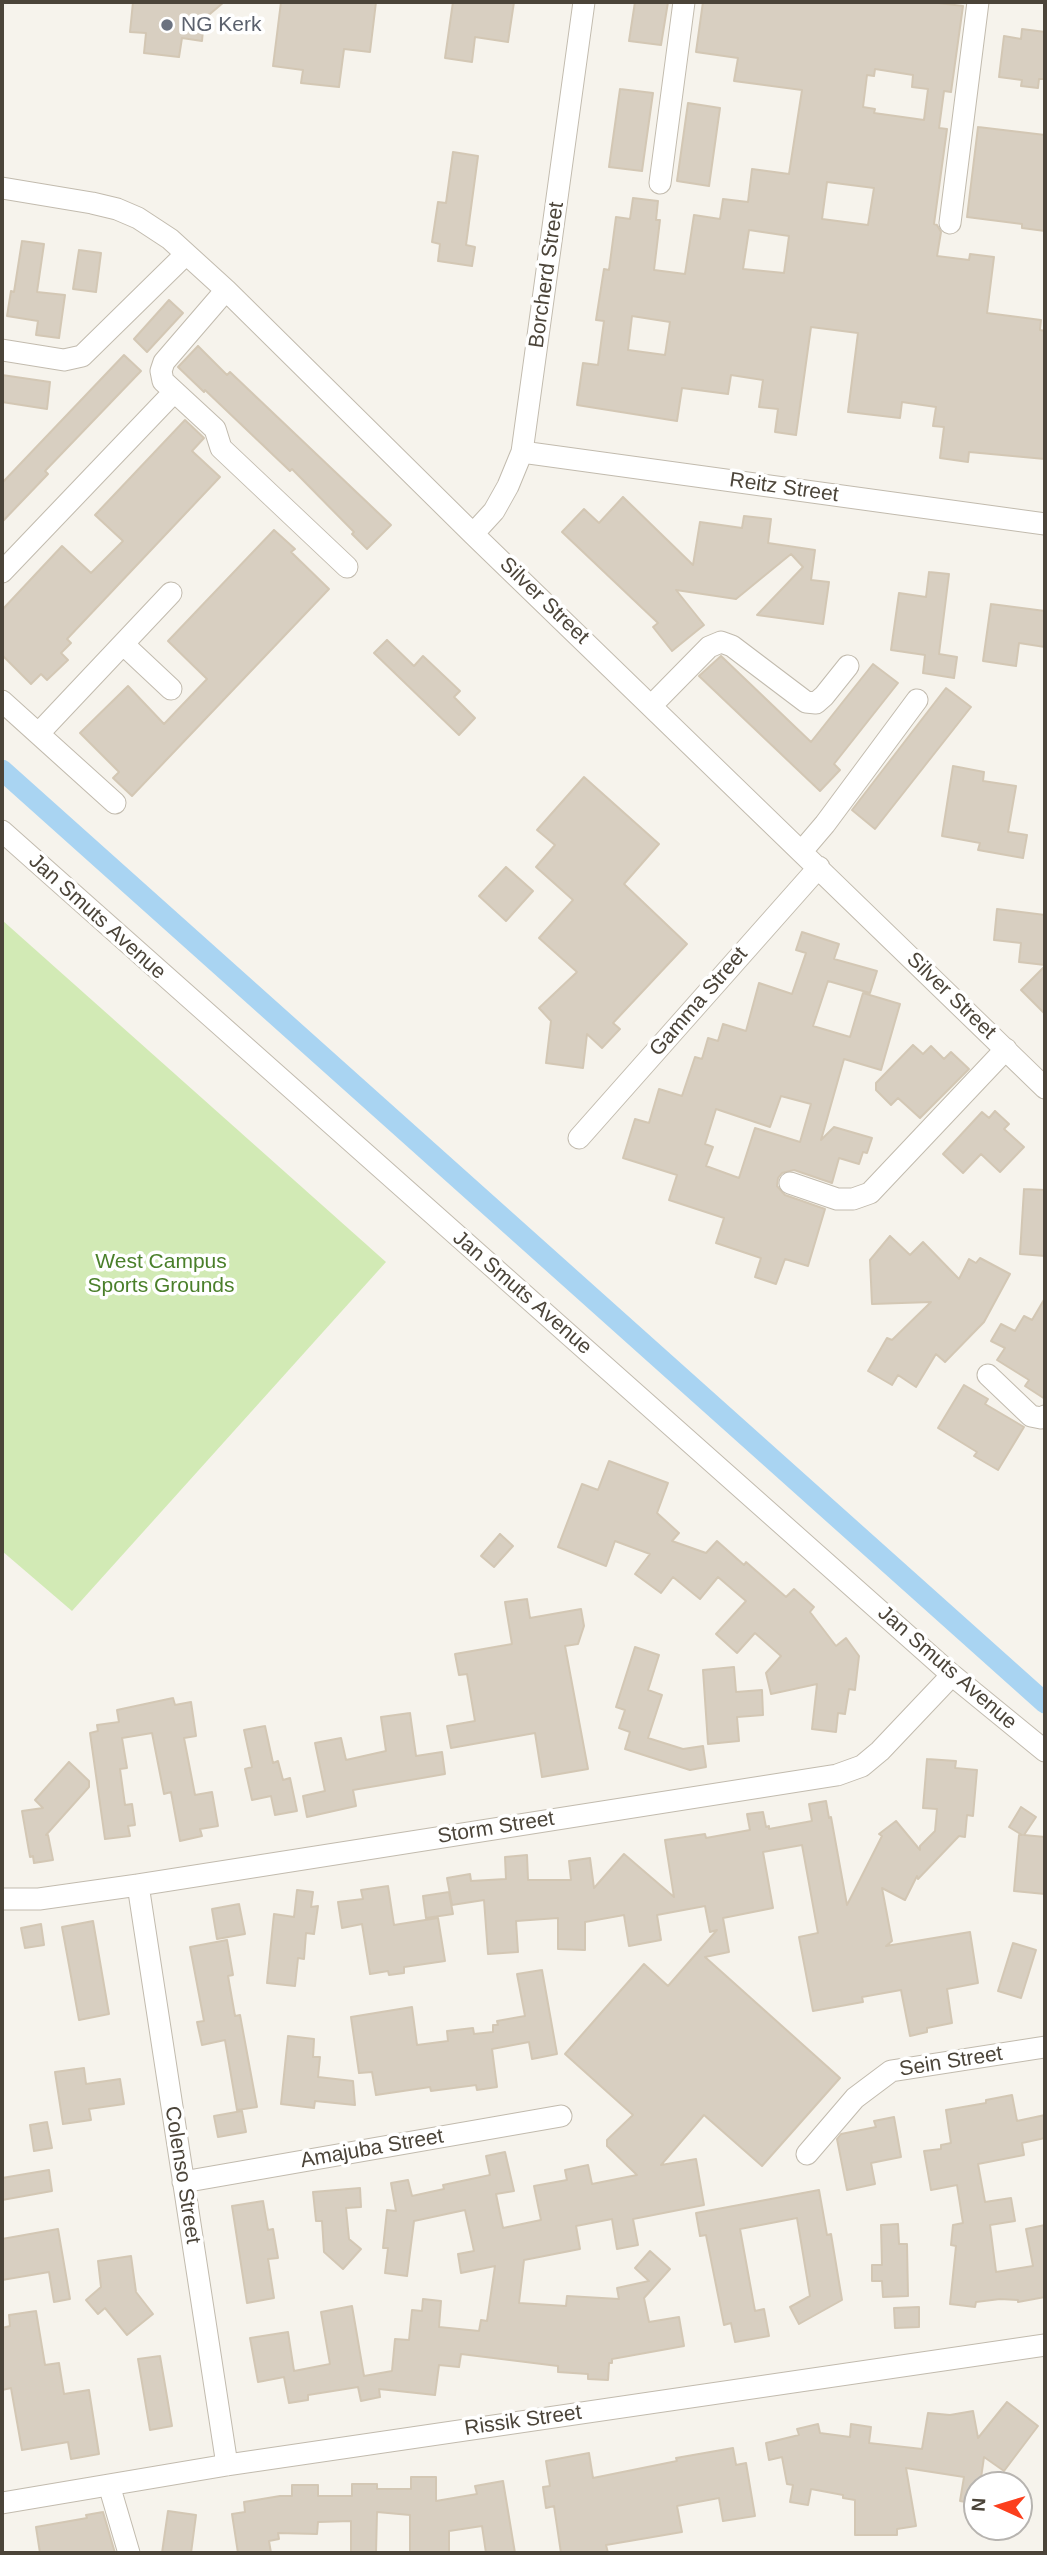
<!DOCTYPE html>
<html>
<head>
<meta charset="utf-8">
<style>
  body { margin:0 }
  #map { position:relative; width:1047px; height:2555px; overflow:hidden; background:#f6f3ec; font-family:Helvetica,sans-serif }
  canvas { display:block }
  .frame { position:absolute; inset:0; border:4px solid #4b4439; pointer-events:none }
  .north { position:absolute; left:963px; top:2471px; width:70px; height:70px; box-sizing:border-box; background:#fff; border:2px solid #b7b4b0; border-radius:50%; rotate:274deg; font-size:19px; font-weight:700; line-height:28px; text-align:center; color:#4b4439 }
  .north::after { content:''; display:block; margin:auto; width:24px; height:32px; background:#fc3f1d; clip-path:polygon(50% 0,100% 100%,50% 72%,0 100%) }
</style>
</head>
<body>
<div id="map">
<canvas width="1047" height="2555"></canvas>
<div class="frame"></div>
<div class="north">N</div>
</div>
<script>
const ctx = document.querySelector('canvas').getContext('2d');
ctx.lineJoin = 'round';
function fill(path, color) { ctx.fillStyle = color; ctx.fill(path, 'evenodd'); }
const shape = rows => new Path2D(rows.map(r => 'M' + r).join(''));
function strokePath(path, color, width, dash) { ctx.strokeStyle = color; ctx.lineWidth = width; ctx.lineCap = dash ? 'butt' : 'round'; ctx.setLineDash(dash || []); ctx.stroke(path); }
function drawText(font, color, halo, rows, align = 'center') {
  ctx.font = font + ' Helvetica,sans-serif'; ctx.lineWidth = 7; ctx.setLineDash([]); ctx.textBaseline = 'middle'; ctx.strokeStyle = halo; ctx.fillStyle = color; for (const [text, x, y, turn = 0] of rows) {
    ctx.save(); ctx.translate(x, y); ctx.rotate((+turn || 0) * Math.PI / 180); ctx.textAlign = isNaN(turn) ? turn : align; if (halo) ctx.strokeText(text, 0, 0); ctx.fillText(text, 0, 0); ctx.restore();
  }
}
const green = shape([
  [2,920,386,1262,72,1611,2,1551]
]);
const canal = shape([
  [2,770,1045,1703]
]);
const building = shape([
  [133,2,224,2,204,19,202,41,182,38,179,57,144,53,146,33,130,32,133,2],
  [281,2,376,2,370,52,344,49,339,87,301,83,303,70,273,66,281,2],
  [453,2,514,2,508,42,475,37,472,62,445,58,453,2],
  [635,2,668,2,661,45,629,41,635,2],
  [703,2,930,2,963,6,951,92,944,91,939,128,947,129,934,224,937,225,941,232,937,256,969,260,970,254,994,257,987,313,1041,320,1040,330,1045,331,1045,459,969,452,968,462,940,458,944,427,933,426,936,407,902,402,900,418,848,412,858,333,811,327,796,435,775,432,778,409,759,407,763,380,731,375,728,394,682,388,677,421,577,405,583,363,598,365,604,321,596,320,604,269,609,270,616,217,630,219,633,198,658,201,656,220,660,220,654,270,685,274,694,215,720,219,723,199,748,202,752,169,789,174,802,90,734,81,738,58,696,52,703,2],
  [875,69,913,75,912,87,928,89,924,120,874,113,875,109,863,107,867,75,874,76,875,69],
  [827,182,874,188,868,225,822,219,827,182],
  [749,230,789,236,784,273,743,269,749,230],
  [632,316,670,322,665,355,628,350,632,316],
  [1022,29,1045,32,1045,79,1039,79,1038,88,1021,86,1022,80,999,77,1004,36,1021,39,1022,29],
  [620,89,653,93,642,171,609,167,620,89],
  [688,103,720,108,709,186,677,181,688,103],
  [978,127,1045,135,1045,231,1022,228,1022,224,967,217,978,127],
  [453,152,478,156,466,245,475,247,472,266,438,261,440,244,432,242,438,202,446,203,453,152],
  [22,241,44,244,37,292,65,295,59,338,36,335,38,321,7,316,11,291,14,292,22,241],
  [79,250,101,253,96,292,73,289,79,250],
  [169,300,183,313,147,352,134,339,169,300],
  [198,346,227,375,230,372,391,525,367,549,352,534,354,532,292,469,290,471,205,390,204,392,178,367,198,346],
  [124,355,141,371,45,471,48,474,2,522,2,483,124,355],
  [2,375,50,382,47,409,2,402,2,375],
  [185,420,204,438,192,451,220,477,67,639,71,643,61,653,68,660,47,680,41,674,31,684,2,655,2,610,62,546,91,573,123,541,95,515,185,420],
  [623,497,693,565,700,522,742,528,744,516,771,519,768,543,815,550,811,580,829,582,823,624,757,615,803,567,791,554,736,599,676,590,704,625,672,651,653,627,658,623,562,532,584,509,599,523,623,497],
  [274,530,295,549,291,552,329,589,132,796,113,778,119,772,80,733,128,686,164,724,207,679,168,641,274,530],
  [929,572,949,574,939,654,957,657,954,678,923,673,925,655,891,650,899,593,926,597,929,572],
  [991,604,1045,611,1045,647,1019,643,1016,666,983,661,991,604],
  [387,640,414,666,423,656,460,691,454,697,475,718,459,735,374,653,387,640],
  [721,656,811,742,873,664,898,683,834,764,840,770,820,791,699,676,721,656],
  [946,688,971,707,875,829,852,810,946,688],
  [953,766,984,772,983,781,1016,786,1008,832,1027,835,1023,858,978,850,980,843,942,836,953,766],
  [584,777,659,844,624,884,687,944,613,1023,620,1029,602,1048,587,1034,583,1068,546,1063,551,1021,539,1008,577,972,539,938,573,900,536,867,555,845,537,830,584,777],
  [506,867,533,891,506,921,479,896,506,867],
  [997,909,1045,915,1045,965,1019,962,1021,943,994,940,997,909],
  [802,932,839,944,834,959,877,971,870,993,828,981,813,1026,850,1037,863,993,900,1004,881,1070,844,1059,821,1140,834,1127,872,1138,867,1153,863,1152,859,1164,839,1158,832,1183,794,1170,782,1173,778,1178,777,1186,785,1195,825,1209,808,1266,785,1259,776,1284,755,1277,761,1258,716,1243,724,1218,669,1200,677,1175,623,1158,635,1119,649,1123,659,1089,682,1096,695,1057,702,1059,708,1038,718,1041,723,1024,746,1031,759,983,792,994,806,953,796,950,802,932],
  [781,1096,811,1104,800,1142,755,1128,739,1178,706,1166,713,1147,705,1144,716,1109,770,1127,781,1096],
  [1045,966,1045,1014,1021,990,1045,966],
  [913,1045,923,1054,931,1046,944,1059,951,1052,969,1069,920,1118,898,1098,891,1105,876,1090,876,1083,913,1045],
  [995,1111,1009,1124,1004,1129,1024,1147,1000,1172,981,1154,963,1173,943,1154,982,1112,989,1118,995,1111],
  [1024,1189,1045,1190,1045,1256,1020,1254,1024,1189],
  [890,1236,910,1255,923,1242,959,1279,969,1259,976,1263,980,1258,1010,1274,984,1322,945,1362,936,1354,916,1387,898,1375,892,1385,868,1371,887,1338,892,1340,931,1302,872,1304,870,1260,890,1236],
  [1045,1298,1045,1399,1025,1386,1029,1380,997,1360,1005,1348,991,1341,1001,1324,1015,1331,1024,1316,1032,1320,1045,1298],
  [964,1385,988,1399,985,1404,1024,1427,998,1470,974,1456,977,1452,938,1428,964,1385],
  [609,1461,668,1483,657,1513,679,1533,672,1541,706,1553,717,1541,744,1565,746,1562,786,1597,794,1589,814,1607,810,1612,836,1646,846,1638,859,1656,855,1690,849,1689,845,1714,838,1713,836,1732,812,1729,817,1684,771,1694,766,1673,781,1656,755,1633,737,1653,716,1634,746,1601,718,1577,700,1599,673,1577,661,1593,635,1574,650,1554,615,1541,606,1566,558,1547,582,1484,598,1490,609,1461],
  [500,1534,513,1546,494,1567,481,1556,500,1534],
  [527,1599,530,1618,581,1609,584,1626,578,1644,565,1646,588,1769,542,1777,535,1733,451,1748,447,1726,475,1721,467,1674,459,1675,455,1654,512,1644,505,1602,527,1599],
  [635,1647,659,1655,648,1690,662,1695,648,1738,683,1749,703,1746,706,1767,690,1770,625,1749,630,1732,619,1728,625,1710,616,1707,635,1647],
  [734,1667,736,1692,762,1690,763,1715,737,1717,739,1741,708,1744,703,1670,734,1667],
  [173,1698,175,1705,191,1702,196,1736,184,1738,195,1795,212,1792,218,1826,200,1829,202,1836,180,1841,171,1792,164,1794,152,1733,122,1738,127,1768,120,1769,125,1805,132,1804,135,1825,128,1826,130,1836,105,1839,90,1733,98,1731,97,1725,119,1722,117,1710,173,1698],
  [410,1713,416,1756,442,1752,445,1774,353,1790,356,1806,307,1817,303,1796,325,1791,315,1743,341,1738,346,1760,386,1751,381,1717,410,1713],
  [265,1726,273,1763,278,1761,283,1780,290,1778,297,1811,275,1815,271,1796,252,1800,245,1769,252,1767,244,1730,265,1726],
  [927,1759,956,1761,955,1768,977,1770,973,1816,967,1815,965,1837,959,1836,918,1879,917,1876,905,1900,882,1888,892,1941,886,1946,970,1932,978,1983,947,1989,952,2023,927,2028,927,2032,910,2036,901,1990,862,1997,863,2002,813,2011,799,1937,818,1933,802,1845,763,1852,773,1908,723,1918,729,1952,705,1957,840,2078,762,2166,704,2115,661,2165,696,2159,704,2205,633,2219,638,2245,617,2249,612,2219,576,2226,580,2249,524,2260,519,2303,566,2306,567,2296,619,2299,617,2288,649,2281,635,2268,650,2251,670,2269,644,2298,649,2322,679,2317,684,2346,612,2359,612,2363,609,2363,608,2380,588,2379,588,2374,558,2372,558,2366,461,2354,459,2367,439,2365,435,2395,379,2389,380,2397,361,2401,358,2387,308,2395,308,2400,289,2403,284,2377,258,2382,250,2338,288,2332,294,2371,330,2364,321,2312,352,2306,364,2376,392,2371,395,2339,409,2340,412,2310,422,2311,423,2299,441,2301,439,2327,479,2331,481,2320,487,2321,495,2266,461,2273,458,2254,474,2251,465,2210,414,2221,407,2276,385,2273,388,2248,383,2248,387,2210,396,2211,391,2183,408,2180,412,2196,444,2189,443,2185,490,2175,486,2156,505,2152,514,2191,496,2194,503,2228,541,2220,534,2186,567,2180,565,2170,588,2165,592,2184,637,2175,607,2146,607,2140,633,2115,565,2054,644,1964,668,1986,717,1930,710,1932,705,1906,657,1915,661,1940,629,1946,624,1915,585,1922,585,1950,558,1949,558,1918,516,1921,518,1952,488,1954,484,1900,452,1905,447,1878,470,1874,471,1881,506,1879,505,1857,527,1855,528,1880,571,1880,569,1861,590,1858,594,1888,624,1854,674,1897,665,1840,705,1834,706,1838,750,1830,747,1814,763,1812,766,1827,769,1826,769,1829,812,1821,809,1804,826,1801,829,1818,831,1817,847,1905,882,1836,879,1834,896,1821,920,1850,920,1846,935,1831,937,1809,923,1808,927,1759],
  [69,1762,89,1781,89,1787,46,1835,48,1835,53,1860,34,1863,33,1856,30,1857,22,1811,43,1808,35,1800,69,1762],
  [1021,1807,1036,1817,1024,1835,1045,1837,1045,1894,1014,1891,1019,1835,1022,1835,1009,1827,1021,1807],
  [388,1886,394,1925,438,1918,445,1961,404,1967,404,1973,389,1975,388,1971,370,1974,362,1924,342,1928,338,1902,363,1899,361,1890,388,1886],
  [297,1890,313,1892,311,1907,318,1906,314,1934,306,1933,304,1959,298,1958,295,1986,267,1983,274,1914,294,1917,297,1890],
  [449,1892,453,1914,426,1918,423,1896,449,1892],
  [239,1904,245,1934,217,1939,212,1909,239,1904],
  [93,1921,109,2014,79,2020,62,1927,93,1921],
  [41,1924,44,1945,25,1948,21,1928,41,1924],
  [227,1940,233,1975,228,1976,235,2016,240,2015,257,2107,237,2110,225,2040,202,2045,197,2022,204,2021,190,1947,227,1940],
  [1013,1943,1036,1950,1021,1998,998,1991,1013,1943],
  [542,1970,557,2054,532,2059,529,2042,492,2049,497,2087,477,2090,476,2085,431,2091,430,2087,376,2095,372,2072,359,2073,351,2017,412,2007,417,2045,448,2041,447,2031,473,2028,474,2034,493,2032,493,2025,498,2025,497,2021,525,2016,517,1974,542,1970],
  [288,2036,314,2039,313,2057,320,2057,318,2077,353,2081,355,2105,315,2101,314,2108,281,2104,288,2036],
  [84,2068,86,2084,120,2079,124,2104,89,2109,91,2120,63,2124,55,2072,84,2068],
  [1012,2095,1017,2121,1045,2115,1045,2138,1022,2143,1024,2155,978,2164,985,2202,1011,2198,1015,2221,990,2225,996,2272,1033,2266,1026,2229,1045,2225,1045,2297,1018,2302,1018,2300,1000,2299,976,2302,975,2307,950,2304,956,2246,951,2245,953,2225,963,2223,957,2185,931,2190,924,2151,941,2149,941,2145,951,2143,946,2110,986,2103,986,2100,1012,2095],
  [242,2111,246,2132,218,2137,214,2116,242,2111],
  [894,2117,901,2157,871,2163,875,2184,847,2190,837,2139,841,2134,876,2127,874,2121,894,2117],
  [47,2122,52,2148,34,2151,30,2125,47,2122],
  [49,2170,52,2191,2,2200,2,2178,49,2170],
  [360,2188,361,2207,346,2208,349,2239,361,2249,343,2269,324,2252,322,2221,316,2221,313,2192,360,2188],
  [819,2190,827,2235,831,2234,842,2300,799,2324,790,2307,810,2296,797,2218,740,2229,755,2311,764,2309,769,2336,735,2342,731,2323,724,2325,706,2235,700,2236,696,2213,819,2190],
  [263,2201,268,2230,273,2229,278,2258,268,2259,274,2298,247,2303,232,2206,263,2201],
  [898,2224,899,2244,907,2244,908,2296,883,2297,882,2281,872,2281,872,2265,882,2265,881,2225,898,2224],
  [58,2229,70,2299,54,2302,49,2272,2,2280,2,2239,58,2229],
  [131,2256,136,2292,153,2314,127,2335,105,2308,98,2314,86,2300,101,2287,98,2261,131,2256],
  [919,2307,919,2327,895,2328,894,2308,919,2307],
  [36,2311,45,2365,59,2363,64,2394,89,2390,99,2454,71,2459,68,2442,22,2450,11,2388,2,2390,2,2328,10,2326,9,2315,36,2311],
  [160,2356,172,2426,150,2430,138,2359,160,2356],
  [1007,2402,1038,2426,1004,2471,984,2457,980,2485,977,2485,977,2504,960,2501,964,2477,906,2468,916,2526,897,2529,897,2535,855,2535,855,2500,843,2498,843,2495,811,2489,808,2505,790,2502,793,2485,787,2484,782,2457,769,2460,766,2443,799,2435,797,2429,818,2424,820,2433,850,2437,851,2424,871,2427,869,2443,922,2449,928,2413,950,2415,973,2411,978,2438,1007,2402],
  [733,2448,736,2465,746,2463,755,2516,723,2521,719,2498,677,2506,682,2532,606,2545,608,2553,561,2553,554,2506,546,2508,543,2487,550,2486,546,2461,589,2453,593,2478,677,2461,676,2458,733,2448],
  [411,2477,436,2477,436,2501,477,2494,475,2486,503,2481,515,2553,486,2553,482,2526,449,2531,449,2553,410,2553,410,2515,377,2512,376,2553,351,2553,351,2521,318,2522,317,2534,278,2533,279,2539,269,2541,271,2553,238,2553,232,2514,245,2512,244,2502,280,2496,292,2496,292,2485,318,2485,318,2496,352,2496,352,2484,377,2484,377,2489,411,2489,411,2477],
  [168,2511,196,2515,191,2553,162,2553,168,2511],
  [103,2512,115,2553,40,2553,36,2527,87,2518,86,2515,103,2512]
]);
const minor = shape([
  [660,183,684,2],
  [2,188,92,203,117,209,138,218,170,239,226,290,473,534,1045,1088],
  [950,223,978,2],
  [226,290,164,362,161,371,163,381,215,429,221,448,347,567],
  [2,350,64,360,82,356,186,254],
  [522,452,1045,524],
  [473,534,494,511,508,486,522,452,584,2],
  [2,572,174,392],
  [123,644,171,689],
  [2,701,115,803],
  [652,705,709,647,721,642,732,646,806,702,816,703,824,696,848,666],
  [39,733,171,593],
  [2,831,952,1675,1045,1751],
  [802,851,825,824,917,700],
  [579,1138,819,867],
  [790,1183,837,1199,853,1199,870,1193,1006,1049],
  [988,1375,1031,1416,1041,1418,1045,1416],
  [138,1885,227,2465],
  [2,1899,39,1899,138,1885,837,1775,862,1766,880,1751,952,1675],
  [807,2154,855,2098,891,2071,1045,2047],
  [183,2182,561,2116],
  [109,2485,129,2553],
  [2,2503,227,2465,1045,2345]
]);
const markers = [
  [167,25,7,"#6b7280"]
];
const worshipNames = [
  ["NG Kerk",181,25]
];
const streetNames = [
  ["Borcherd Street",547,275,-82],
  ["Reitz Street",784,488,8],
  ["Silver Street",544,601,44],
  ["Jan Smuts Avenue",97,917,42],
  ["Silver Street",951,996,44],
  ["Gamma Street",699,1002,-49],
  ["Jan Smuts Avenue",522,1293,41],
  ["Jan Smuts Avenue",947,1668,41],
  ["Storm Street",496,1828,-9],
  ["Sein Street",951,2062,-9],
  ["Amajuba Street",372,2149,-10],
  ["Colenso Street",182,2175,81],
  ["Rissik Street",523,2421,-8]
];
const parkNames = [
  ["West Campus",161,1262],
  ["Sports Grounds",161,1286]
];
fill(green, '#d2eab5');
strokePath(canal, '#a9d4f2', 21);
fill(building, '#d8cfc1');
strokePath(building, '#d3c7b4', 2);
strokePath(minor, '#c2bbae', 23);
strokePath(minor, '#fff', 21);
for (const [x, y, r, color] of markers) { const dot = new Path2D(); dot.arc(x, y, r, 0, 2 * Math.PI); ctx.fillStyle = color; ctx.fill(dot); strokePath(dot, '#fff', 2.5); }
drawText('21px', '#5b616d', '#fff', worshipNames, 'left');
drawText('21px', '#4b4439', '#fff', streetNames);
drawText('21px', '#4a7f2a', '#fff', parkNames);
</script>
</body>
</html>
